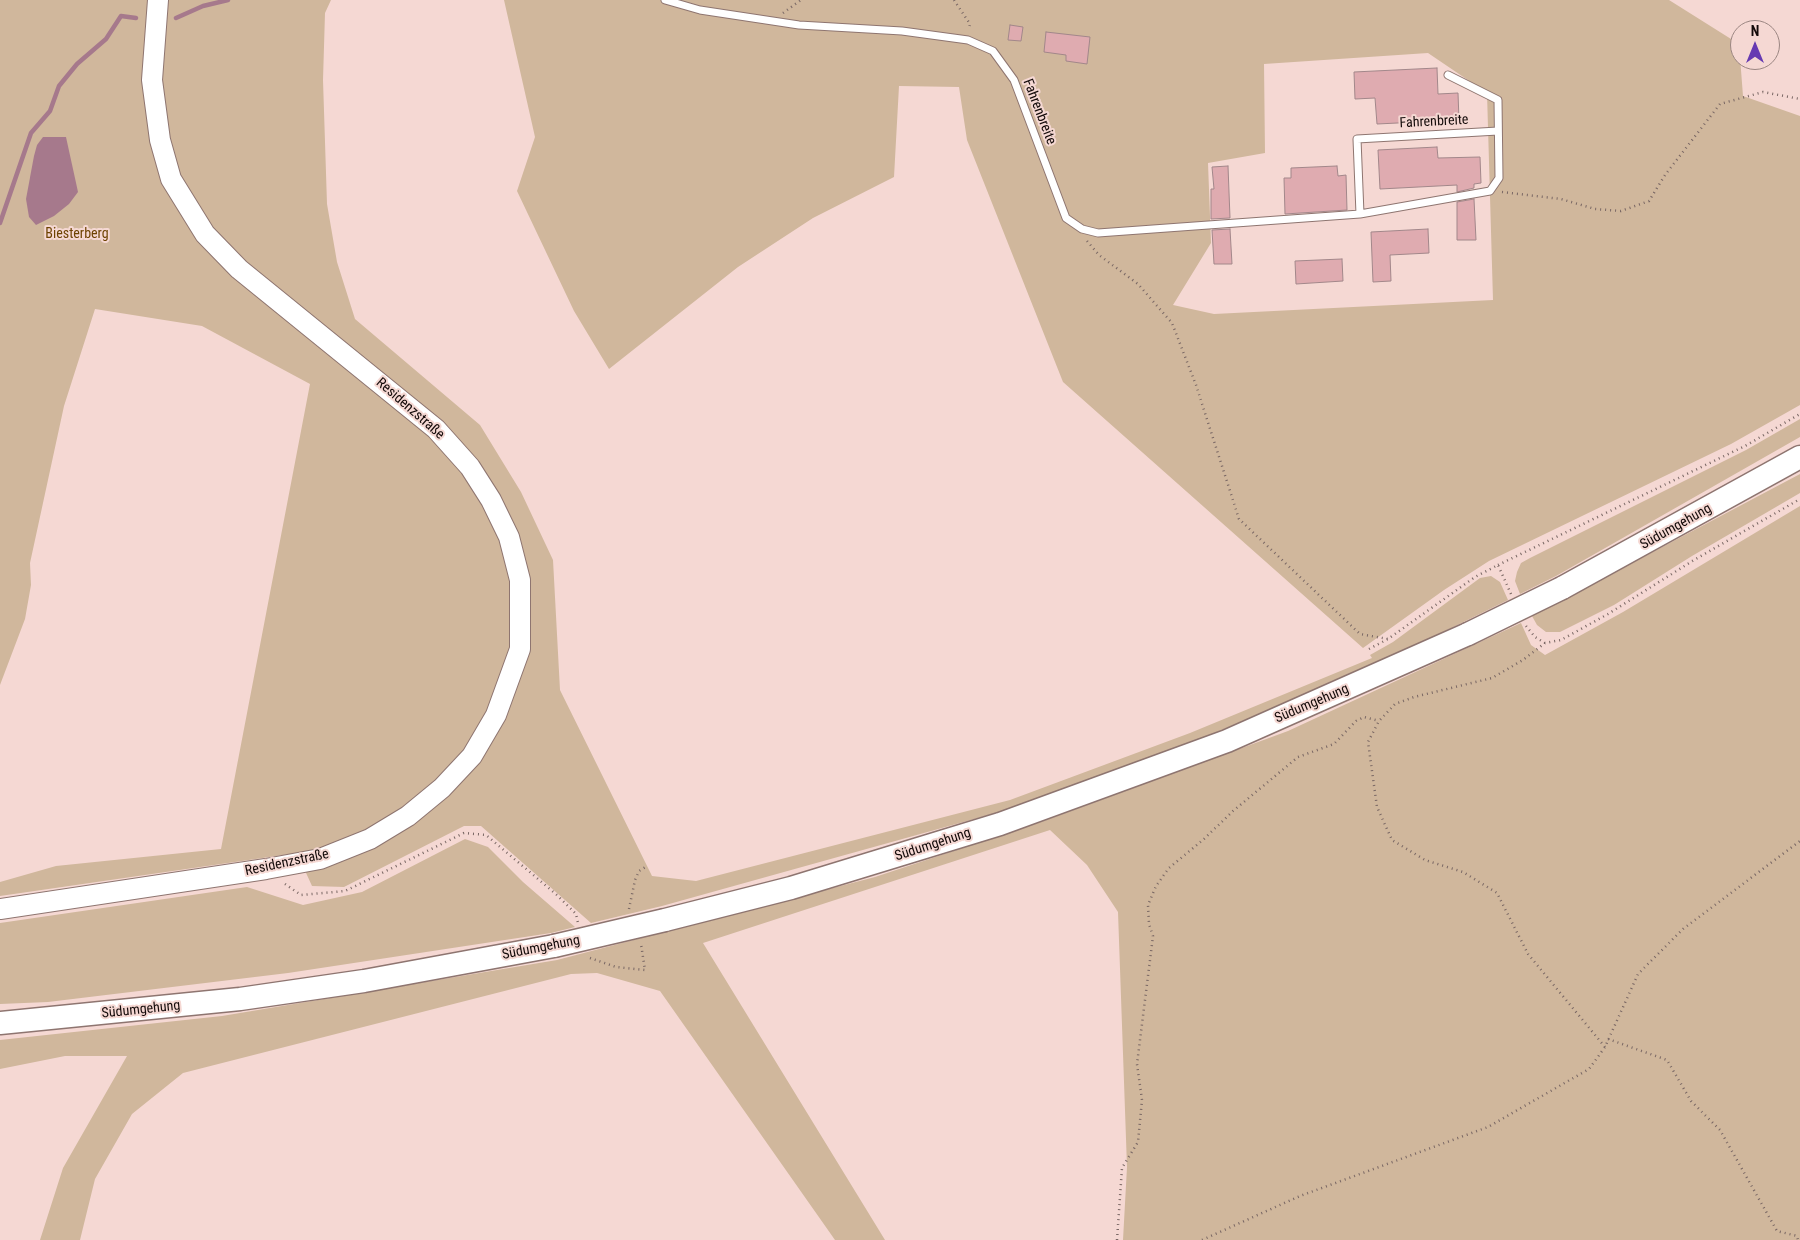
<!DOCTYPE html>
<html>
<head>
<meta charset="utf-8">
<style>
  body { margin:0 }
  #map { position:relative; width:1800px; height:1240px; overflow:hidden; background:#f5d8d3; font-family:"Roboto Condensed",sans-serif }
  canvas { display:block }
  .north { position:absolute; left:1730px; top:20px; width:50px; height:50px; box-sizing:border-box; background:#f5d8d3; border:1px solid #9b8682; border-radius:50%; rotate:0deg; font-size:14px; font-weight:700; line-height:20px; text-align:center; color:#130a09 }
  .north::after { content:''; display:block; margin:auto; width:18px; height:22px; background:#663ab2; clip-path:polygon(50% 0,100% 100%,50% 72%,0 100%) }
</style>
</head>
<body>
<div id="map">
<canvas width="1800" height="1240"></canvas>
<div class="north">N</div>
</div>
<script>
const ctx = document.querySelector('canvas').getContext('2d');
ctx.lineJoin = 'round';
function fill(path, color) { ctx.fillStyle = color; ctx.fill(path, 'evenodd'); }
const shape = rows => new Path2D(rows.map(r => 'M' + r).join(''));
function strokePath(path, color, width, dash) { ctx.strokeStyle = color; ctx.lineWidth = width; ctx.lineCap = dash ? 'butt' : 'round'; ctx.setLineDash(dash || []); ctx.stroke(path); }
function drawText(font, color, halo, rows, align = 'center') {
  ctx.font = font + ' "Roboto Condensed",sans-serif'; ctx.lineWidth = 4; ctx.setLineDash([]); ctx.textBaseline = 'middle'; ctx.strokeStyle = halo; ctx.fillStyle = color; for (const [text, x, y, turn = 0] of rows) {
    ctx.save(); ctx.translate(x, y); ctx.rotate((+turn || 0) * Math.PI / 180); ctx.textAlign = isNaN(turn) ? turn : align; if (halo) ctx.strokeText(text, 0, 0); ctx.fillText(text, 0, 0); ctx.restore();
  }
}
const green = shape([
  [0,0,331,0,325,13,323,80,327,204,337,262,355,319,480,425,521,492,553,560,560,690,652,876,696,881,1010,800,1190,733,1372,658,1370,655,1393,642,1480,578,1491,576,1500,582,1508,600,1360,673,1156,757,1010,809,662,906,591,923,481,826,464,826,344,887,312,886,297,853,0,896,0,882,56,866,221,849,310,384,202,326,95,309,64,406,30,563,31,585,25,619,0,685],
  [504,0,1669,0,1739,44,1743,96,1800,116,1800,405,1731,444,1489,561,1444,590,1363,648,1063,382,967,140,959,87,899,86,894,177,813,218,738,267,609,369,574,311,517,191,535,137],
  [1428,53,1487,93,1493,300,1214,314,1173,305,1211,243,1208,163,1265,153,1264,64],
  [1800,419,1800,437,1556,576,1520,594,1515,581,1517,572,1521,563,1530,558,1746,450],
  [1800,474,1800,493,1692,556,1614,605,1560,632,1546,632,1537,625,1532,616],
  [1800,506,1800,1240,1123,1240,1127,1167,1118,912,1087,865,1050,830,703,943,885,1240,835,1240,660,991,597,973,571,974,183,1073,132,1114,95,1179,80,1240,40,1240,63,1168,127,1056,65,1056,0,1069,0,1040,222,1016,557,960,875,877,1038,823,1288,731,1521,623,1531,645,1545,655,1623,612],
  [465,839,488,847,523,882,575,927,551,933,288,973,48,1002,0,1004,0,923,247,887,303,905,362,892]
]);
const water = shape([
  [43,137,66,137,78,192,69,204,54,216,36,225,29,217,26,199,34,156,37,145]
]);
const stream = shape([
  [176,18,203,6,228,0],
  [0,223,31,133,50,111,59,86,77,64,106,39,121,16,136,18]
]);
const building = shape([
  [1010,25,1023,27,1021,41,1008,40,1010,25],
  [1046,32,1090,37,1087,64,1066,61,1066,55,1044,52,1046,32],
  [1437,68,1438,94,1458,93,1459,120,1377,124,1375,98,1355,99,1354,72,1437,68],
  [1437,147,1438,158,1480,157,1481,183,1474,184,1474,188,1457,192,1457,185,1380,189,1378,150,1437,147],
  [1228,166,1230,218,1211,219,1211,189,1214,189,1212,167,1228,166],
  [1337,166,1338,176,1346,175,1347,210,1285,214,1284,178,1291,178,1291,168,1337,166],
  [1474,199,1476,240,1457,240,1457,202,1474,199],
  [1230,229,1232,264,1214,264,1212,230,1230,229],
  [1428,229,1429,253,1390,255,1391,281,1373,282,1371,232,1428,229],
  [1342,259,1343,281,1296,284,1295,261,1342,259]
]);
const path = shape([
  [954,0,970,24,969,29],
  [783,13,801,0],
  [1502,192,1561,199,1595,209,1621,211,1649,201,1665,175,1720,104,1763,92,1800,99],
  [1087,241,1099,255,1138,284,1172,323,1196,385,1239,519,1360,634,1388,639],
  [1498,565,1745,446,1800,414],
  [1526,626,1535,637,1545,643],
  [1369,649,1388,639,1475,577,1498,565,1511,594],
  [285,884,301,895,345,891,464,833,486,835,557,895,576,914,578,923],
  [629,909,635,880,639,871,647,866],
  [590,958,616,967,645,970,641,944],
  [1608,1039,1667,1060,1691,1101,1720,1130,1777,1231,1797,1236,1798,1240],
  [1605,1047,1528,954,1497,893,1463,872,1425,860,1392,840,1377,807,1368,742,1379,721,1395,704,1414,697,1492,678,1523,660,1545,643,1561,640,1608,614,1694,560,1800,499],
  [1117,1240,1122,1168,1138,1142,1142,1100,1137,1064,1153,936,1149,924,1148,905,1156,886,1169,868,1204,839,1233,811,1298,757,1334,744,1356,721,1364,717,1379,721],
  [1202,1240,1300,1196,1488,1127,1589,1069,1605,1047,1638,974,1683,929,1800,841]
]);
const service = shape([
  [665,0,700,10,799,25,902,31,968,40,993,51,1014,80,1066,218,1082,229,1098,233,1360,214,1490,191,1499,178,1498,100,1448,75],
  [1360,214,1357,139,1498,131]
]);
const secondary = shape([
  [0,909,266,869,320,859,370,839,408,816,442,788,472,756,496,715,520,649,520,580,509,537,491,500,470,467,436,429,239,269,205,234,171,179,160,140,152,80,158,0]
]);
const primary = shape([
  [1562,588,1800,457],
  [665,920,791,888,1000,824,1227,741,1468,634],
  [0,1023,240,999,364,981,554,946]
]);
const primaryBridge = shape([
  [1468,634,1562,588],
  [554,946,665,920]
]);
const streetNames = [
  ["Fahrenbreite",1039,112,69],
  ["Fahrenbreite",1434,122,-3],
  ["Residenzstraße",410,409,41],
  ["Südumgehung",1676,527,-29],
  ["Südumgehung",1312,704,-23],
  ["Südumgehung",933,845,-18],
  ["Residenzstraße",287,863,-12],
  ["Südumgehung",541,948,-11],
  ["Südumgehung",141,1010,-6]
];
const parkNames = [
  ["Biesterberg",77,234]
];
fill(green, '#d0b79c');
fill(water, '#a6798c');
strokePath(stream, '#a6798c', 4.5);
fill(building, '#dfabb0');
strokePath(building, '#a2878a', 1);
strokePath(service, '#8e7570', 9);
strokePath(secondary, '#8e7570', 22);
strokePath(primary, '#8e7570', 25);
strokePath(path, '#796764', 2.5, [1, 4]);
strokePath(service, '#fff', 7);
strokePath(secondary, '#fff', 20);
strokePath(primary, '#fff', 22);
strokePath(primaryBridge, '#8e7570', 25, []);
strokePath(primaryBridge, '#fff', 22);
drawText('14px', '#130a09', '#f5d8d3', streetNames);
drawText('14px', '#6d4201', '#f5d8d3', parkNames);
</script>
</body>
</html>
